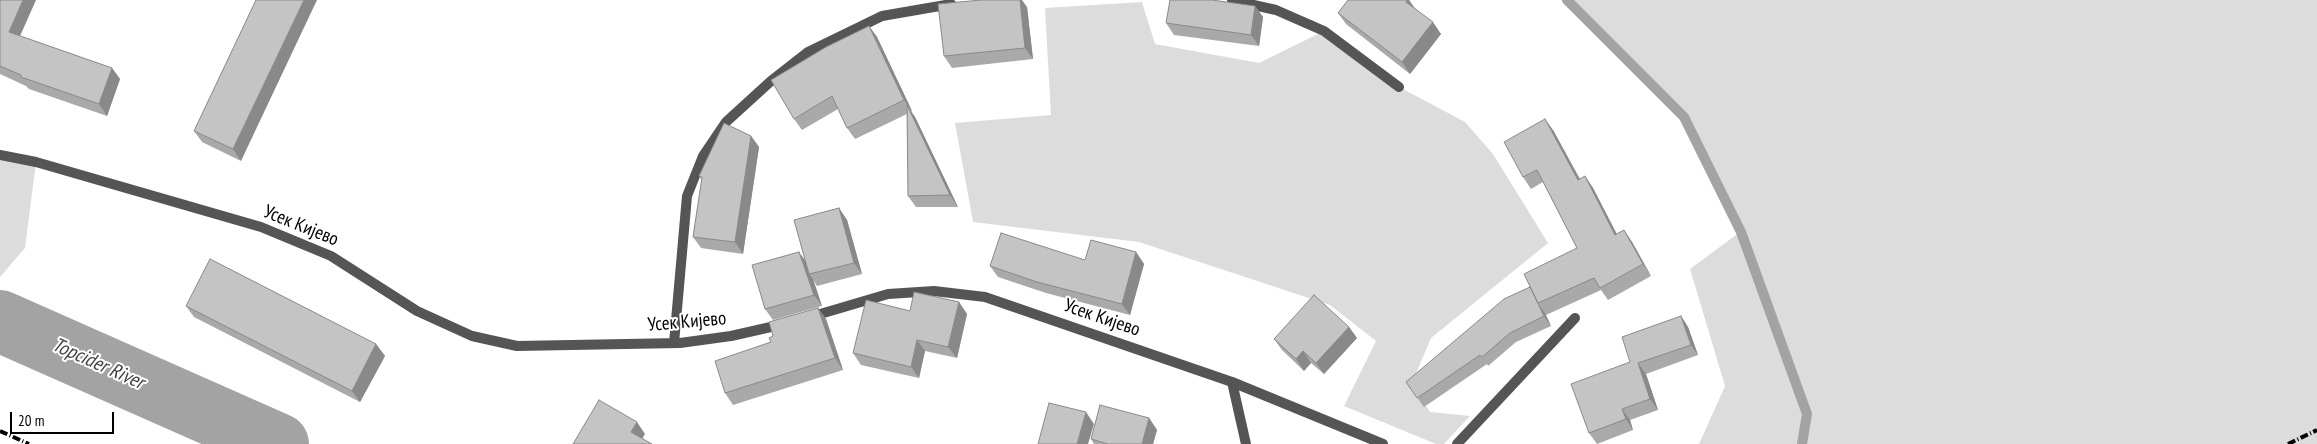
<!DOCTYPE html>
<html>
<head>
<meta charset="utf-8">
<style>
  body { margin:0 }
  #map { position:relative; width:2317px; height:444px; overflow:hidden; background:#fff; font-family:"PT Sans Narrow",sans-serif }
  canvas { display:block }
  .scale { position:absolute; left:10px; top:412px; width:104px; height:22px; box-sizing:border-box; border:2px solid #000; border-top:0; padding-left:6px; font-size:15px; line-height:18px; white-space:nowrap; color:#000; -webkit-text-stroke:4px #fff; paint-order:stroke }
</style>
</head>
<body>
<div id="map">
<canvas width="2317" height="444"></canvas>
<div class="scale">20 m</div>
</div>
<script>
const ctx = document.querySelector('canvas').getContext('2d');
ctx.lineJoin = 'round';
function fill(path, color) { ctx.fillStyle = color; ctx.fill(path, 'evenodd'); }
const shape = rows => new Path2D(rows.map(r => 'M' + r).join(''));
function strokePath(path, color, width, dash) { ctx.strokeStyle = color; ctx.lineWidth = width; ctx.lineCap = dash ? 'butt' : 'round'; ctx.setLineDash(dash || []); ctx.stroke(path); }
function drawText(font, color, halo, rows, align = 'center') {
  ctx.font = font + ' "PT Sans Narrow",sans-serif'; ctx.lineWidth = 4; ctx.setLineDash([]); ctx.textBaseline = 'middle'; ctx.strokeStyle = halo; ctx.fillStyle = color; for (const [text, x, y, turn = 0] of rows) {
    ctx.save(); ctx.translate(x, y); ctx.rotate((+turn || 0) * Math.PI / 180); ctx.textAlign = isNaN(turn) ? turn : align; if (halo) ctx.strokeText(text, 0, 0); ctx.fillText(text, 0, 0); ctx.restore();
  }
}
const green = shape([
  [1567,0,2317,0,2317,444,1699,444,1725,386,1690,269,1740,232,1684,117],
  [1142,2,1155,44,1259,63,1324,31,1399,87,1465,122,1493,154,1548,243,1431,338,1412,383,1430,412,1470,416,1444,444,1436,444,1344,406,1376,341,1330,305,1139,242,973,222,955,123,1051,115,1045,8],
  [0,155,36,162,25,248,0,277]
]);
const stream = shape([
  [1567,0,1684,117,1741,232,1807,414,1802,444]
]);
const river = shape([
  [0,321,278,444]
]);
const service = shape([
  [1232,382,1246,444]
]);
const minor = shape([
  [1232,0,1276,10,1324,31,1399,87],
  [0,155,36,162,261,227,331,256,417,311,472,336,517,346,680,343,731,336,784,324],
  [810,317,888,294,934,291,985,297,1232,382,1383,444],
  [674,343,687,196,703,156,726,122,771,81,808,52,882,16,951,4],
  [1457,444,1575,318]
]);
const rail = shape([
  [0,431,29,444],
  [2288,444,2317,430]
]);
const wall = shape([
  [0,0,20,36,112,68,120,79,107,116,29,89,26,86,0,74],
  [256,0,241,161,202,142,194,131],
  [1409,0,1414,8,1441,34,1410,74,1346,24,1338,13],
  [1255,6,1263,17,1259,46,1174,35,1166,23],
  [1027,7,1033,59,952,68,944,56],
  [869,26,877,37,912,111,911,112,915,117,958,207,916,207,908,196,907,114,855,139,847,128,838,109,802,130,794,119],
  [1553,130,1580,179,1585,176,1593,188,1617,234,1624,230,1632,242,1651,276,1608,300,1601,290,1546,315,1545,313,1551,326,1516,342,1488,366,1487,364,1424,407,1406,382,1530,287,1577,248,1543,182,1531,189,1523,177],
  [751,136,759,147,743,254,701,248,693,237,702,180,699,176],
  [839,208,847,220,862,274,817,286,813,279,822,306,773,320,765,309,806,261],
  [1136,252,1144,264,1130,315,1046,293,998,277,990,266,1085,260],
  [959,302,967,314,957,358,925,351,919,378,861,365,853,353,910,311],
  [186,306,376,344,385,356,360,402,194,317],
  [818,308,826,319,843,370,733,405,725,393,771,342,773,336],
  [1681,316,1688,327,1698,355,1646,374,1658,410,1630,420,1633,430,1597,444,1589,433,1630,362],
  [1349,327,1357,338,1324,374,1311,363,1304,371,1282,350,1274,339],
  [1149,418,1157,430,1153,444,1094,444,1091,439]
]);
const shadedWall = shape([
  [23,0,36,0,17,43,9,32],
  [304,0,317,0,241,161,233,149],
  [1020,0,1022,0,1027,7,1033,59,1025,48],
  [1407,0,1409,0,1416,10,1406,2],
  [1255,6,1263,17,1259,46,1251,35],
  [1433,22,1441,34,1410,74,1402,62],
  [869,26,877,37,912,111,904,100],
  [112,68,120,79,107,116,99,104],
  [907,105,915,117,958,207,950,195],
  [1545,119,1553,130,1586,191,1578,180],
  [751,136,759,147,743,254,735,242],
  [1585,176,1593,188,1623,247,1615,235],
  [839,208,847,220,862,274,854,263],
  [1624,230,1632,242,1651,276,1643,264],
  [799,252,807,263,809,274,813,279,822,306,814,295],
  [1136,252,1144,264,1130,315,1122,304],
  [959,302,967,314,957,358,948,347],
  [1538,304,1545,313,1551,326,1544,316],
  [818,308,826,319,843,370,835,358],
  [1681,316,1688,327,1698,355,1691,345],
  [1349,327,1357,338,1324,374,1316,363],
  [917,340,925,351,919,378,911,367],
  [376,344,385,356,360,402,352,391],
  [1303,351,1311,363,1304,371,1296,359],
  [1638,363,1646,374,1658,410,1650,399],
  [1622,409,1630,420,1633,430,1626,419],
  [1086,412,1094,424,1088,444,1077,444],
  [1149,418,1157,430,1153,444,1142,444],
  [637,422,645,434,639,444,631,432]
]);
const building = shape([
  [0,0,23,0,9,32,112,68,99,104,21,77,21,75,0,66,0,0],
  [256,0,304,0,233,149,194,131,256,0],
  [981,0,1020,0,1025,48,944,56,938,4,981,0],
  [1170,0,1212,0,1255,6,1251,35,1166,23,1170,0],
  [1348,0,1407,0,1406,2,1433,22,1402,62,1338,13,1348,0],
  [869,26,904,100,847,128,832,96,794,119,771,80,826,47,869,26],
  [907,105,950,195,908,196,907,105],
  [1545,119,1578,180,1585,176,1615,235,1624,230,1643,264,1600,288,1594,278,1538,303,1524,274,1577,248,1537,170,1523,177,1504,142,1545,119],
  [724,123,751,136,735,242,693,237,702,177,699,176,724,123],
  [839,208,854,263,809,274,794,220,839,208],
  [1001,233,1085,260,1091,240,1136,252,1122,304,1037,282,990,266,1001,233],
  [799,252,814,295,765,309,752,265,799,252],
  [210,259,376,344,352,391,186,306,210,259],
  [1530,287,1544,316,1510,333,1482,357,1480,355,1417,398,1406,382,1504,299,1530,287],
  [914,292,959,302,948,347,917,340,911,367,853,353,866,300,910,311,914,292],
  [1314,295,1349,327,1316,363,1303,351,1296,359,1274,339,1314,295],
  [818,308,835,358,725,393,715,361,771,342,769,338,773,336,769,322,818,308],
  [1681,316,1691,345,1638,363,1650,399,1622,409,1626,419,1589,433,1571,384,1630,362,1622,337,1681,316],
  [599,400,637,422,631,432,652,444,573,444,599,400],
  [1049,403,1086,412,1077,444,1038,444,1049,403],
  [1100,405,1149,418,1142,444,1108,444,1091,439,1100,405]
]);
const streetNames = [
  ["Усек Кијево",301,226,22],
  ["Усек Кијево",1102,318,19],
  ["Усек Кијево",687,322,-5]
];
const waterNames = [
  ["Topcider River",98,364,24]
];
fill(green, '#dcdcdc');
strokePath(stream, '#a3a3a3', 10);
strokePath(river, '#a3a3a3', 62);
strokePath(service, '#555', 10);
strokePath(minor, '#555', 10);
strokePath(rail, '#000', 4, [8, 2.5, 1, 2.5]);
fill(wall, '#a9a9a9');
fill(shadedWall, '#898989');
fill(building, '#c4c4c4');
strokePath(building, '#898989', 1);
drawText('19px', '#000', '#fff', streetNames);
drawText('italic 20px', '#444', '#fff', waterNames);
</script>
</body>
</html>
